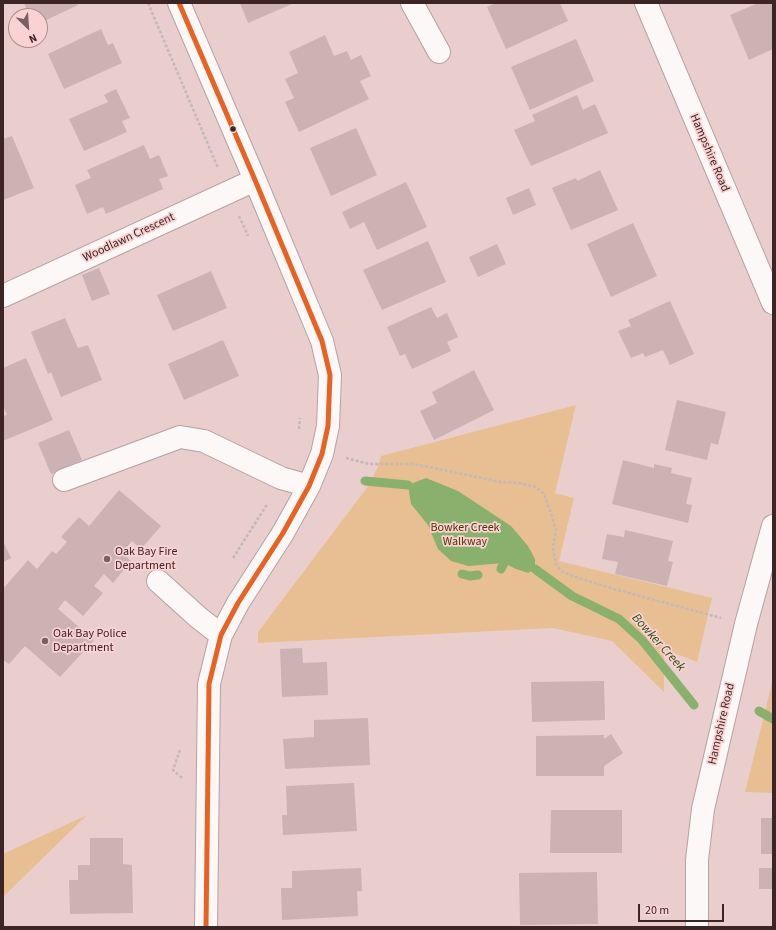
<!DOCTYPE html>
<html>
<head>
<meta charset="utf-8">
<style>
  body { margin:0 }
  #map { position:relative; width:776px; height:930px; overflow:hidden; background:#eacece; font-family:"Source Sans 3",sans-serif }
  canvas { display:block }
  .frame { position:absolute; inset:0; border:4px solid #3d2425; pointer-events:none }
  .north { position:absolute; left:8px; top:8px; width:40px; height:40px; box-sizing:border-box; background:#fbd2d3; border:1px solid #af8c8d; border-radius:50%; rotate:155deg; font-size:11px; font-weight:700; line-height:16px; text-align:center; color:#3d2425 }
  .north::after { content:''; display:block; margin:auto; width:14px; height:18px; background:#7a6060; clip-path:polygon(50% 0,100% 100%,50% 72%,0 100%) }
  .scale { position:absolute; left:638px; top:904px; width:86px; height:18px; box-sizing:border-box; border:2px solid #3d2425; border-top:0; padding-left:5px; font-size:12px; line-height:14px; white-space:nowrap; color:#3d2425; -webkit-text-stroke:3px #fbd2d3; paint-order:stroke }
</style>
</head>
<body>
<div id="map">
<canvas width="776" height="930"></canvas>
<div class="frame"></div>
<div class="north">N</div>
<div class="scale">20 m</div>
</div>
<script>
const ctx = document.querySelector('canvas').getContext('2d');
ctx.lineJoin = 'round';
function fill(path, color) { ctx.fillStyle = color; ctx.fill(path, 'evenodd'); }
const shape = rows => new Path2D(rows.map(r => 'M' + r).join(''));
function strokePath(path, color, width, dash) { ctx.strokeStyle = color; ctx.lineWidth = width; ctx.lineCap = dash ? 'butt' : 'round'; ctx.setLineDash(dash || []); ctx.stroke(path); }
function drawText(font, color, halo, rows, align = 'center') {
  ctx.font = font + ' "Source Sans 3",sans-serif'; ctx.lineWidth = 3.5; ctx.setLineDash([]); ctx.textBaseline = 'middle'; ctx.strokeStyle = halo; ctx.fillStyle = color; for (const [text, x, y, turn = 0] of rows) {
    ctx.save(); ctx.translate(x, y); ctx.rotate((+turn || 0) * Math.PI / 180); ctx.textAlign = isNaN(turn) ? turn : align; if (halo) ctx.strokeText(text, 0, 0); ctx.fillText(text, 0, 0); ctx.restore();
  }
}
const green = shape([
  [576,405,555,493,574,498,559,561,712,598,697,662,664,649,664,692,612,641,553,628,258,643,258,632,369,485,377,469,381,456],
  [773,679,773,793,745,792],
  [87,815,3,897,3,854]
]);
const water = shape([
  [426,478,458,491,511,526,528,546,535,559,535,569,528,573,516,569,504,563,468,566,451,561,438,549,428,525,411,504,408,485]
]);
const stream = shape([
  [365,481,408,485],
  [501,569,504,563],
  [535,569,572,596,619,619,642,640,694,705],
  [462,574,470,576,478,575],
  [759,711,773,719]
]);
const building = shape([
  [24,3,77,3,78,5,40,23,40,16,30,16],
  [240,3,294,3,248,23],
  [496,3,560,3,568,21,506,49,487,7],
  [758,3,773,3,773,49,749,60,730,15],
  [101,29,108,45,113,43,122,63,64,89,48,54],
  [325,35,334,56,347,51,351,60,361,55,371,76,360,81,369,99,299,132,285,102,294,98,285,79,298,73,289,52],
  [576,39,594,81,530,110,511,67],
  [116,89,130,118,122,121,127,132,84,151,69,119,108,102,104,95],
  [577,95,583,110,595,104,608,133,531,166,514,130,535,121,532,115],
  [356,128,377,175,331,196,310,148],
  [12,136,34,188,3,200,3,139],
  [144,145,150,159,159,155,168,176,159,179,163,189,106,214,103,207,87,214,75,185,91,178,87,170],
  [600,170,618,210,571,230,552,188,576,178,577,181],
  [406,182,427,227,377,250,364,222,350,229,342,212],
  [529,188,536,205,513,215,506,198],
  [633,223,657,276,611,297,587,244],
  [428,241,446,282,382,310,363,270],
  [497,244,506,264,478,277,469,257],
  [99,268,110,294,92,301,82,275],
  [211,271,227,308,173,331,157,295],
  [670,301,694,354,670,365,663,350,645,357,643,353,631,358,618,331,631,326,628,320],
  [431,307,437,318,447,313,458,337,447,342,451,351,412,369,405,354,400,356,387,327],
  [65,318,78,348,88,345,102,380,61,397,51,372,48,374,31,332],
  [223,340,239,376,184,400,168,364],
  [26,358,53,420,3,441,3,416,7,415,3,406,3,368],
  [474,370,494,410,434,440,420,411,437,403,432,392],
  [677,400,726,412,718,445,711,443,707,460,665,450],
  [69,430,82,460,51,474,38,443],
  [623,460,654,468,654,464,672,468,671,473,692,478,686,504,692,505,688,523,612,504],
  [119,490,161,526,141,549,132,541,122,553,131,561,113,583,104,574,94,586,103,593,83,616,65,600,58,609,94,640,60,677,25,646,9,664,3,660,3,589,28,560,37,569,52,551,56,554,67,542,61,537,79,517,89,526],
  [625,530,673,541,668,561,673,562,667,586,615,574,618,562,602,559,607,534,624,537],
  [3,541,11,558,3,562],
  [302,648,303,663,327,662,328,695,282,697,280,649],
  [604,681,605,720,532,722,531,682],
  [368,718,370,765,285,769,283,739,314,737,314,720],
  [611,734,623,753,604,766,604,776,536,776,536,736,604,735,604,739],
  [354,783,357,831,283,835,282,815,287,815,286,786],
  [551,810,622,810,622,853,550,853],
  [761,818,773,818,773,854,761,854],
  [90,838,123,838,123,864,132,865,133,913,70,914,69,880,78,880,78,865,90,865],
  [361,868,362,891,357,891,358,916,282,920,281,888,292,888,292,871],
  [759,868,773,868,773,889,759,889],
  [597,872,598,924,520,925,519,873]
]);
const path = shape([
  [148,3,218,168],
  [239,216,248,236],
  [299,429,300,418],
  [346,458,369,464,414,464,501,482,518,483,536,487,544,494,551,514,556,530,553,549,556,564,561,571,578,578,618,590,721,618],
  [233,558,268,503],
  [180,750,173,770,182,778]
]);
const minor = shape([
  [179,3,255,180,322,341,330,375,328,426,322,454,309,486,283,533,238,603,221,635,209,684,206,927],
  [412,3,439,52],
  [646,3,773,303],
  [3,296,255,180],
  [64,480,180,437,204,441,281,478,309,486],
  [158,581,199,618,221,635],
  [697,927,697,860,703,809,746,624,773,526]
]);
const bus1 = shape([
  [179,3,255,180,322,341,330,375,328,426,322,454,309,486,283,533,238,603,221,635,209,684,206,927]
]);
const markers = [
  [233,129,3.5,"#3d2425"],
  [107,559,4,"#7a6060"],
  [45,641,4,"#7a6060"]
];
const streetNames = [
  ["Hampshire Road",709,153,67],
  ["Woodlawn Crescent",129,238,-25],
  ["Hampshire Road",722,724,-77]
];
const parkNames = [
  ["Bowker Creek",465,528],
  ["Walkway",465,542]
];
const poiNames = [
  ["Oak Bay Fire",115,552],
  ["Department",115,566],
  ["Oak Bay Police",53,634],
  ["Department",53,648]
];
const waterNames = [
  ["Bowker Creek",658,643,48]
];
fill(green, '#e8bf92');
fill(water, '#89b06d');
strokePath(stream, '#89b06d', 9);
fill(building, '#ccb2b3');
strokePath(minor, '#b8a0a1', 24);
strokePath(path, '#c4b8b8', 2.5, [3, 2]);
strokePath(minor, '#fcf8f8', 22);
strokePath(bus1, '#e96222', 5);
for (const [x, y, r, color] of markers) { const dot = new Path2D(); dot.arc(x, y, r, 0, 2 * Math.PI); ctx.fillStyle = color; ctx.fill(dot); strokePath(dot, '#fbd2d3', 1.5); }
drawText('12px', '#3d2425', '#fbd2d3', streetNames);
drawText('12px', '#4f3604', '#fbd2d3', parkNames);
drawText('12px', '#3d2425', '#fbd2d3', poiNames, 'left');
drawText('italic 13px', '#265211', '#fbd2d3', waterNames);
</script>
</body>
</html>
